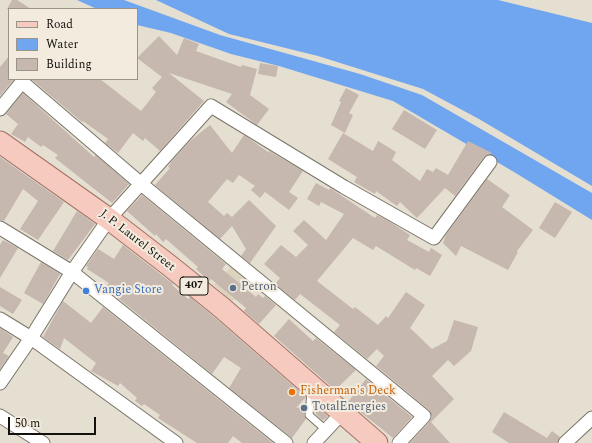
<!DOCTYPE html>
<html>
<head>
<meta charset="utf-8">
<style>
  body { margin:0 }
  #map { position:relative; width:592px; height:443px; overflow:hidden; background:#e5dfd1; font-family:Spectral,serif }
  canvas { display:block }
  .legend { position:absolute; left:8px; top:8px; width:130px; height:72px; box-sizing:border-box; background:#f3ecde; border:1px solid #99948a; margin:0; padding:5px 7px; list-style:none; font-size:12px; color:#13110c }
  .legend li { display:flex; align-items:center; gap:8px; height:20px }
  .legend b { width:20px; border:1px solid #99948a }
  .scale { position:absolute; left:8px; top:417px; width:88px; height:18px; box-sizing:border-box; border:2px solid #13110c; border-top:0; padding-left:5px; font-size:12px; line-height:14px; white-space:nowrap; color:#13110c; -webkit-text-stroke:3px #f3ecde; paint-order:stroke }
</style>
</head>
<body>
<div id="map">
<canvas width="592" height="443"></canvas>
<ul class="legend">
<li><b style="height:5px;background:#f6cabf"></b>Road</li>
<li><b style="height:11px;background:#6fa6ef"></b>Water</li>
<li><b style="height:11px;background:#c6b7af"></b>Building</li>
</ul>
<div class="scale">50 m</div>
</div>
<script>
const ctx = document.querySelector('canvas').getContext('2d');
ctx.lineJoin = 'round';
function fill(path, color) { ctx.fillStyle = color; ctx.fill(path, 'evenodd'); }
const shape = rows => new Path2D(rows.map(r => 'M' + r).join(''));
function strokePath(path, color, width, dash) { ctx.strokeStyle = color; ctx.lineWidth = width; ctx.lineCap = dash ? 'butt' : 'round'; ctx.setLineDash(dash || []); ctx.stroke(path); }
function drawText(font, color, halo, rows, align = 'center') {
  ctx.font = font + ' Spectral,serif'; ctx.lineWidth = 4; ctx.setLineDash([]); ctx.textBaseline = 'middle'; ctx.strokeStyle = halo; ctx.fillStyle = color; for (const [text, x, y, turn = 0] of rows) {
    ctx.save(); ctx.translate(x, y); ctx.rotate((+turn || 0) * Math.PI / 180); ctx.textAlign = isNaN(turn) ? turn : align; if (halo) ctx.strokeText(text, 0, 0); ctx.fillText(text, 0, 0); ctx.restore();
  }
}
const built = shape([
  [233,265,251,282,232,302,214,285]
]);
const water = shape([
  [77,0,124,0,220,35,360,74,422,95,592,193,592,220,514,172,393,101,279,66,231,54,171,33,137,25,137,9,97,9],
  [156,0,498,0,592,23,592,186,479,119,423,89,318,56,229,34]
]);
const building = shape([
  [12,0,17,0,31,9,7,9],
  [159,36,177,55,184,38,199,44,196,51,241,67,242,65,257,69,250,95,269,109,257,125,226,102,232,94,169,73,204,101,160,151,145,138,143,141,133,133,118,153,105,143,108,139,83,121,82,122,31,79,100,79,141,111,156,92,152,88,162,77,137,58],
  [9,56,9,79,14,79,0,96,0,67],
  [260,63,278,66,276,77,258,74],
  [346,88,359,95,349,113,353,115,345,133,331,125,341,102,339,101],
  [23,93,94,157,96,155,129,184,112,203,55,158,58,155,43,145,41,147,28,137,25,142,11,134,18,124,6,114],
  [404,110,437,130,425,149,392,129],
  [210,125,232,153,244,135,268,152,269,151,303,171,289,192,298,198,289,210,265,192,260,198,251,190,255,186,239,175,233,183,227,179,208,202,224,216,227,213,232,217,249,200,276,226,250,263,241,256,246,249,232,226,220,239,155,185,170,168,168,167,172,161,190,141],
  [343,133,373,151,378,141,396,152,392,160,420,181,427,169,433,172,436,168,448,175,468,141,492,153,484,157,455,196,445,188,417,218,400,202,397,206,376,191,375,194,354,182,357,177,328,159],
  [0,157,64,202,38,240,20,229,38,201,23,189,4,221,0,220],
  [487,179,510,195,502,207,533,230,517,251,518,252,508,270,461,246,456,256,443,243,446,235],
  [316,183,329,190,330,188,375,218,377,215,387,220,410,235,407,240,429,252,431,248,442,255,430,276,416,268,415,270,376,246,373,250,353,238,317,281,353,309,355,307,378,325,386,316,388,318,406,292,425,305,410,328,432,349,447,341,454,320,478,327,471,351,454,366,448,360,432,376,454,399,431,422,450,443,410,443,430,421,432,417,429,410,376,366,384,356,377,349,367,359,334,332,340,325,300,294,295,300,275,284,280,278,264,264,281,245,296,257,308,245,293,231,304,220,326,240,344,214,321,202,319,206,307,199],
  [142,195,226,264,222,269,256,297,258,294,263,298,265,296,276,305,259,324,244,311,246,308,211,279,209,281,196,269,198,267,166,239,163,242,156,234,155,236,127,211],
  [555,202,572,212,555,238,539,228],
  [77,211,95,224,68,260,53,251],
  [3,240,18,248,0,278,0,245],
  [123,245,173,284,172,285,188,299,190,297,213,316,306,397,296,408,305,406,304,415,306,419,292,438,229,388,241,368,224,357,212,374,113,294,114,293,106,287,109,283,87,269,88,267,86,266,98,249,114,259],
  [41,262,60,274,43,304,24,293],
  [0,287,22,300,13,314,0,306],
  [63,301,91,323,103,307,273,443,242,443,233,436,228,443,197,443,158,418,160,415,144,404,142,406,135,401,137,398,120,383,118,386,91,371,96,363,64,338,60,349,43,337],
  [289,319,313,341,316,338,356,370,335,390,274,336],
  [0,328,13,337,3,353,9,356,0,369],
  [366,379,412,417,393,438,348,402],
  [315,405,328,416,325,419,322,420,316,414],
  [504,412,547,438,552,431,560,437,557,443,509,443,492,432]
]);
const service = shape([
  [311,391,309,415,326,430]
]);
const minor = shape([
  [0,109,22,82,140,183,424,416,399,443],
  [0,228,72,272,286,443],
  [0,319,31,338,176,443],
  [0,383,31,338,72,272,109,219,211,106,344,187,434,238,490,162],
  [0,416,43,443],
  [314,443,342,413],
  [565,443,592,418]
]);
const primary = shape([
  [0,142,109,219,170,266,221,307,377,443]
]);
const markers = [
  [233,288,4,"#5c6f8a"],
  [86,291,4,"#3f7fe0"],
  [292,392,4,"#e8710a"],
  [304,408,4,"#5c6f8a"]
];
const shields = [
  [194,286,28]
];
const shieldNames = [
  ["407",194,286]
];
const streetNames = [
  ["J. P. Laurel Street",137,241,38]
];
const serviceNames = [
  ["Petron",241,288],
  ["TotalEnergies",312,408]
];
const shopNames = [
  ["Vangie Store",94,291]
];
const foodNames = [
  ["Fisherman's Deck",300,392]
];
fill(built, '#dcd3be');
fill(water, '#6fa6ef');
fill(building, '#c6b7af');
strokePath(service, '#7a7568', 9);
strokePath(minor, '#7a7568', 15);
strokePath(primary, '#a37265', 23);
strokePath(service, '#fff', 7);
strokePath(minor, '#fff', 13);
strokePath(primary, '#f6cabf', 21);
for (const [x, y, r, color] of markers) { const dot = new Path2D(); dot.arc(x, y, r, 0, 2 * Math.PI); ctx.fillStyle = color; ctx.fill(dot); strokePath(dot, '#f3ecde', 1.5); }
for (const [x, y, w] of shields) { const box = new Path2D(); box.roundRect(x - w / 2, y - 9, w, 18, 3); ctx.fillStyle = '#f3ecde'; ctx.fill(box); strokePath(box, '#13110c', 1); }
drawText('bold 11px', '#13110c', null, shieldNames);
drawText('12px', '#13110c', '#f3ecde', streetNames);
drawText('12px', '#4e5e75', '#f3ecde', serviceNames, 'left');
drawText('12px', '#366cbe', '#f3ecde', shopNames, 'left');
drawText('12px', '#c56008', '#f3ecde', foodNames, 'left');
</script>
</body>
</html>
